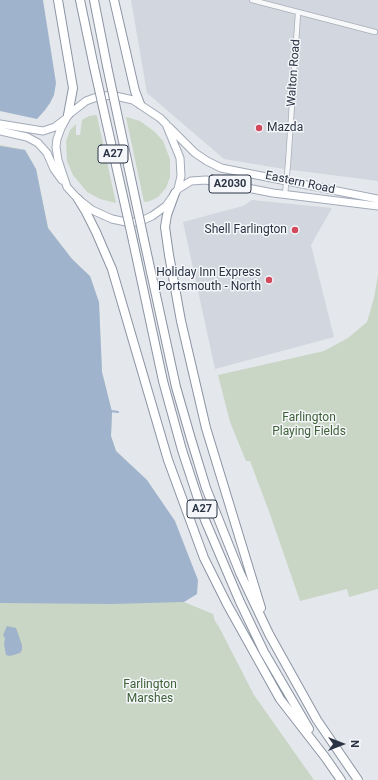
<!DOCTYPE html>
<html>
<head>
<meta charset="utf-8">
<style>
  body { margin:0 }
  #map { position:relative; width:378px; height:780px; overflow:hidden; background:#e4e7ec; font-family:Roboto,sans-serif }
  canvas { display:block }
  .north { position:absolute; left:322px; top:724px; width:40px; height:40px; -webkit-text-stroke:3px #f4f6f9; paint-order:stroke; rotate:90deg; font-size:11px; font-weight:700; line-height:16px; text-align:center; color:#2b3445 }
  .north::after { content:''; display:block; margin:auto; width:14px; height:18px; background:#2b3445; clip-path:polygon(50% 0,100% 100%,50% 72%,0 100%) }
</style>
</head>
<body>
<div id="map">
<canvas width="378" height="780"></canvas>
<div class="north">N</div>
</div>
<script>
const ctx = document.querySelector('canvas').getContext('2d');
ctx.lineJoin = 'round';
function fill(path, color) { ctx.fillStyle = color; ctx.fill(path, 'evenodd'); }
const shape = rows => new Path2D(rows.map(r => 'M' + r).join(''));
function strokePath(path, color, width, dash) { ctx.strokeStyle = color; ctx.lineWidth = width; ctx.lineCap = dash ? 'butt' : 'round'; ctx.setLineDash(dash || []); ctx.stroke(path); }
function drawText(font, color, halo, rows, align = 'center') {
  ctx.font = font + ' Roboto,sans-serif'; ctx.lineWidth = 3; ctx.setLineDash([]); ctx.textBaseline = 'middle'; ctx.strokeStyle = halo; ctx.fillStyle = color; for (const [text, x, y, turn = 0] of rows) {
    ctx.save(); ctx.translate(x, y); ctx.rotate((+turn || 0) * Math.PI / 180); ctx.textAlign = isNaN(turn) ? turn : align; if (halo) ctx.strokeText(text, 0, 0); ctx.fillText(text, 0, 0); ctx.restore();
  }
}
const built = shape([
  [131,0,378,0,378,181,284,169,224,159,147,93],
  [252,200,332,208,311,245,334,337,215,369,183,222,243,206]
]);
const green = shape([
  [96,115,97,116,116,203,100,199,87,192,73,175,67,161,66,141,70,130,76,124,76,135,80,135,82,120,89,116],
  [126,117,140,121,155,132,163,141,170,159,170,177,166,188,158,197,150,201,144,202],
  [0,145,25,150,36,169,48,228,72,259,91,279,99,306,102,372,112,412,111,436,116,451,147,480,160,504,190,591,184,602,213,614,215,621,219,627,254,695,314,780,0,780],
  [378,275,378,589,349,597,347,589,300,601,270,514,250,461,246,461,230,422,218,375,324,351,348,338,367,322,374,298]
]);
const water = shape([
  [0,0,43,0,56,83,54,95,50,103,45,110,37,119,0,111],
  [0,146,25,150,36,169,48,228,72,259,90,276,99,302,102,372,112,412,111,436,116,451,147,480,175,521,198,580,197,594,184,602,112,604,0,603],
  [7,626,16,628,22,645,22,650,20,653,10,656,6,655,4,644,5,638,3,635]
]);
const stream = shape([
  [111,411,118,412]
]);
const street = shape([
  [252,0,375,32],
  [285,194,288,164,298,13]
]);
const primary = shape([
  [111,95,133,100,160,118,166,124,180,158,181,176,178,189,166,206,152,216,139,222,126,222,112,219,92,210,78,199,67,187,58,160,56,147,57,139,61,128,68,115,86,101,94,98,111,95],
  [0,124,43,131,55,127,64,120],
  [169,127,195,153,207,161,221,168,378,199],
  [0,131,27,137,38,143,47,153,54,169,62,180],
  [178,189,191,181,206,180,273,193,378,206]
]);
const highway = shape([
  [58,0,73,88,68,115],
  [80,0,94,67],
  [94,0,107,66],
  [114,0,135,91,140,104],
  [175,193,167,215,165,227,169,255,181,321,206,428,261,608],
  [78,199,86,212,96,232,112,269,168,460,204,558,227,604,280,699,325,757,341,780],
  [144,240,176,387,191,439,206,488,240,573,269,634,317,720,358,780],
  [133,241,163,381,182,450,205,520,240,602,264,652,309,729]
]);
const highwayBridge = shape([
  [107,66,144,240],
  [94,67,133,241]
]);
const markers = [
  [259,128,4,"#d1495b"],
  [295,230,4,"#d1495b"],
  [269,280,4,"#d1495b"]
];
const shields = [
  [113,154,30],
  [230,184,42],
  [202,509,30]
];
const shieldNames = [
  ["A27",113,154],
  ["A2030",230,184],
  ["A27",202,509]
];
const streetNames = [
  ["Walton Road",294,73,-86],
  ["Eastern Road",300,183,12]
];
const poiNames = [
  ["Mazda",267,128,"left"],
  ["Shell Farlington",287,230],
  ["Holiday Inn Express",261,273],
  ["Portsmouth - North",261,287]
];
const parkNames = [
  ["Farlington",309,418],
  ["Playing Fields",309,432],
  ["Farlington",150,685],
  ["Marshes",150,699]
];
fill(built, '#d2d6de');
fill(green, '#c9d6c5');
fill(water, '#9fb4cc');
strokePath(stream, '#9fb4cc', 2);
strokePath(street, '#a9aeb7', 6);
strokePath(primary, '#a3abb8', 9);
strokePath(highway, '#8b94a3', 10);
strokePath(street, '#f7f8fa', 4.5);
strokePath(primary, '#fff', 7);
strokePath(highway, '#fff', 8);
strokePath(highwayBridge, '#8b94a3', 10, []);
strokePath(highwayBridge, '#fff', 8);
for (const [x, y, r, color] of markers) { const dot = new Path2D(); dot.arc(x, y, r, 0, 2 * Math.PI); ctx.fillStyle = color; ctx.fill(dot); strokePath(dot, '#f4f6f9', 1.5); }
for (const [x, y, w] of shields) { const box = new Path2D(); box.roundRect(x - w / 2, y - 9, w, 18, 3); ctx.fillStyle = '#f4f6f9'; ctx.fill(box); strokePath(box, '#2b3445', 1); }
drawText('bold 11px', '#2b3445', null, shieldNames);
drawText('12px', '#2b3445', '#f4f6f9', streetNames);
drawText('12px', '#2b3445', '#f4f6f9', poiNames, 'right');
drawText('12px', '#3f6138', '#f4f6f9', parkNames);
</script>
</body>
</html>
